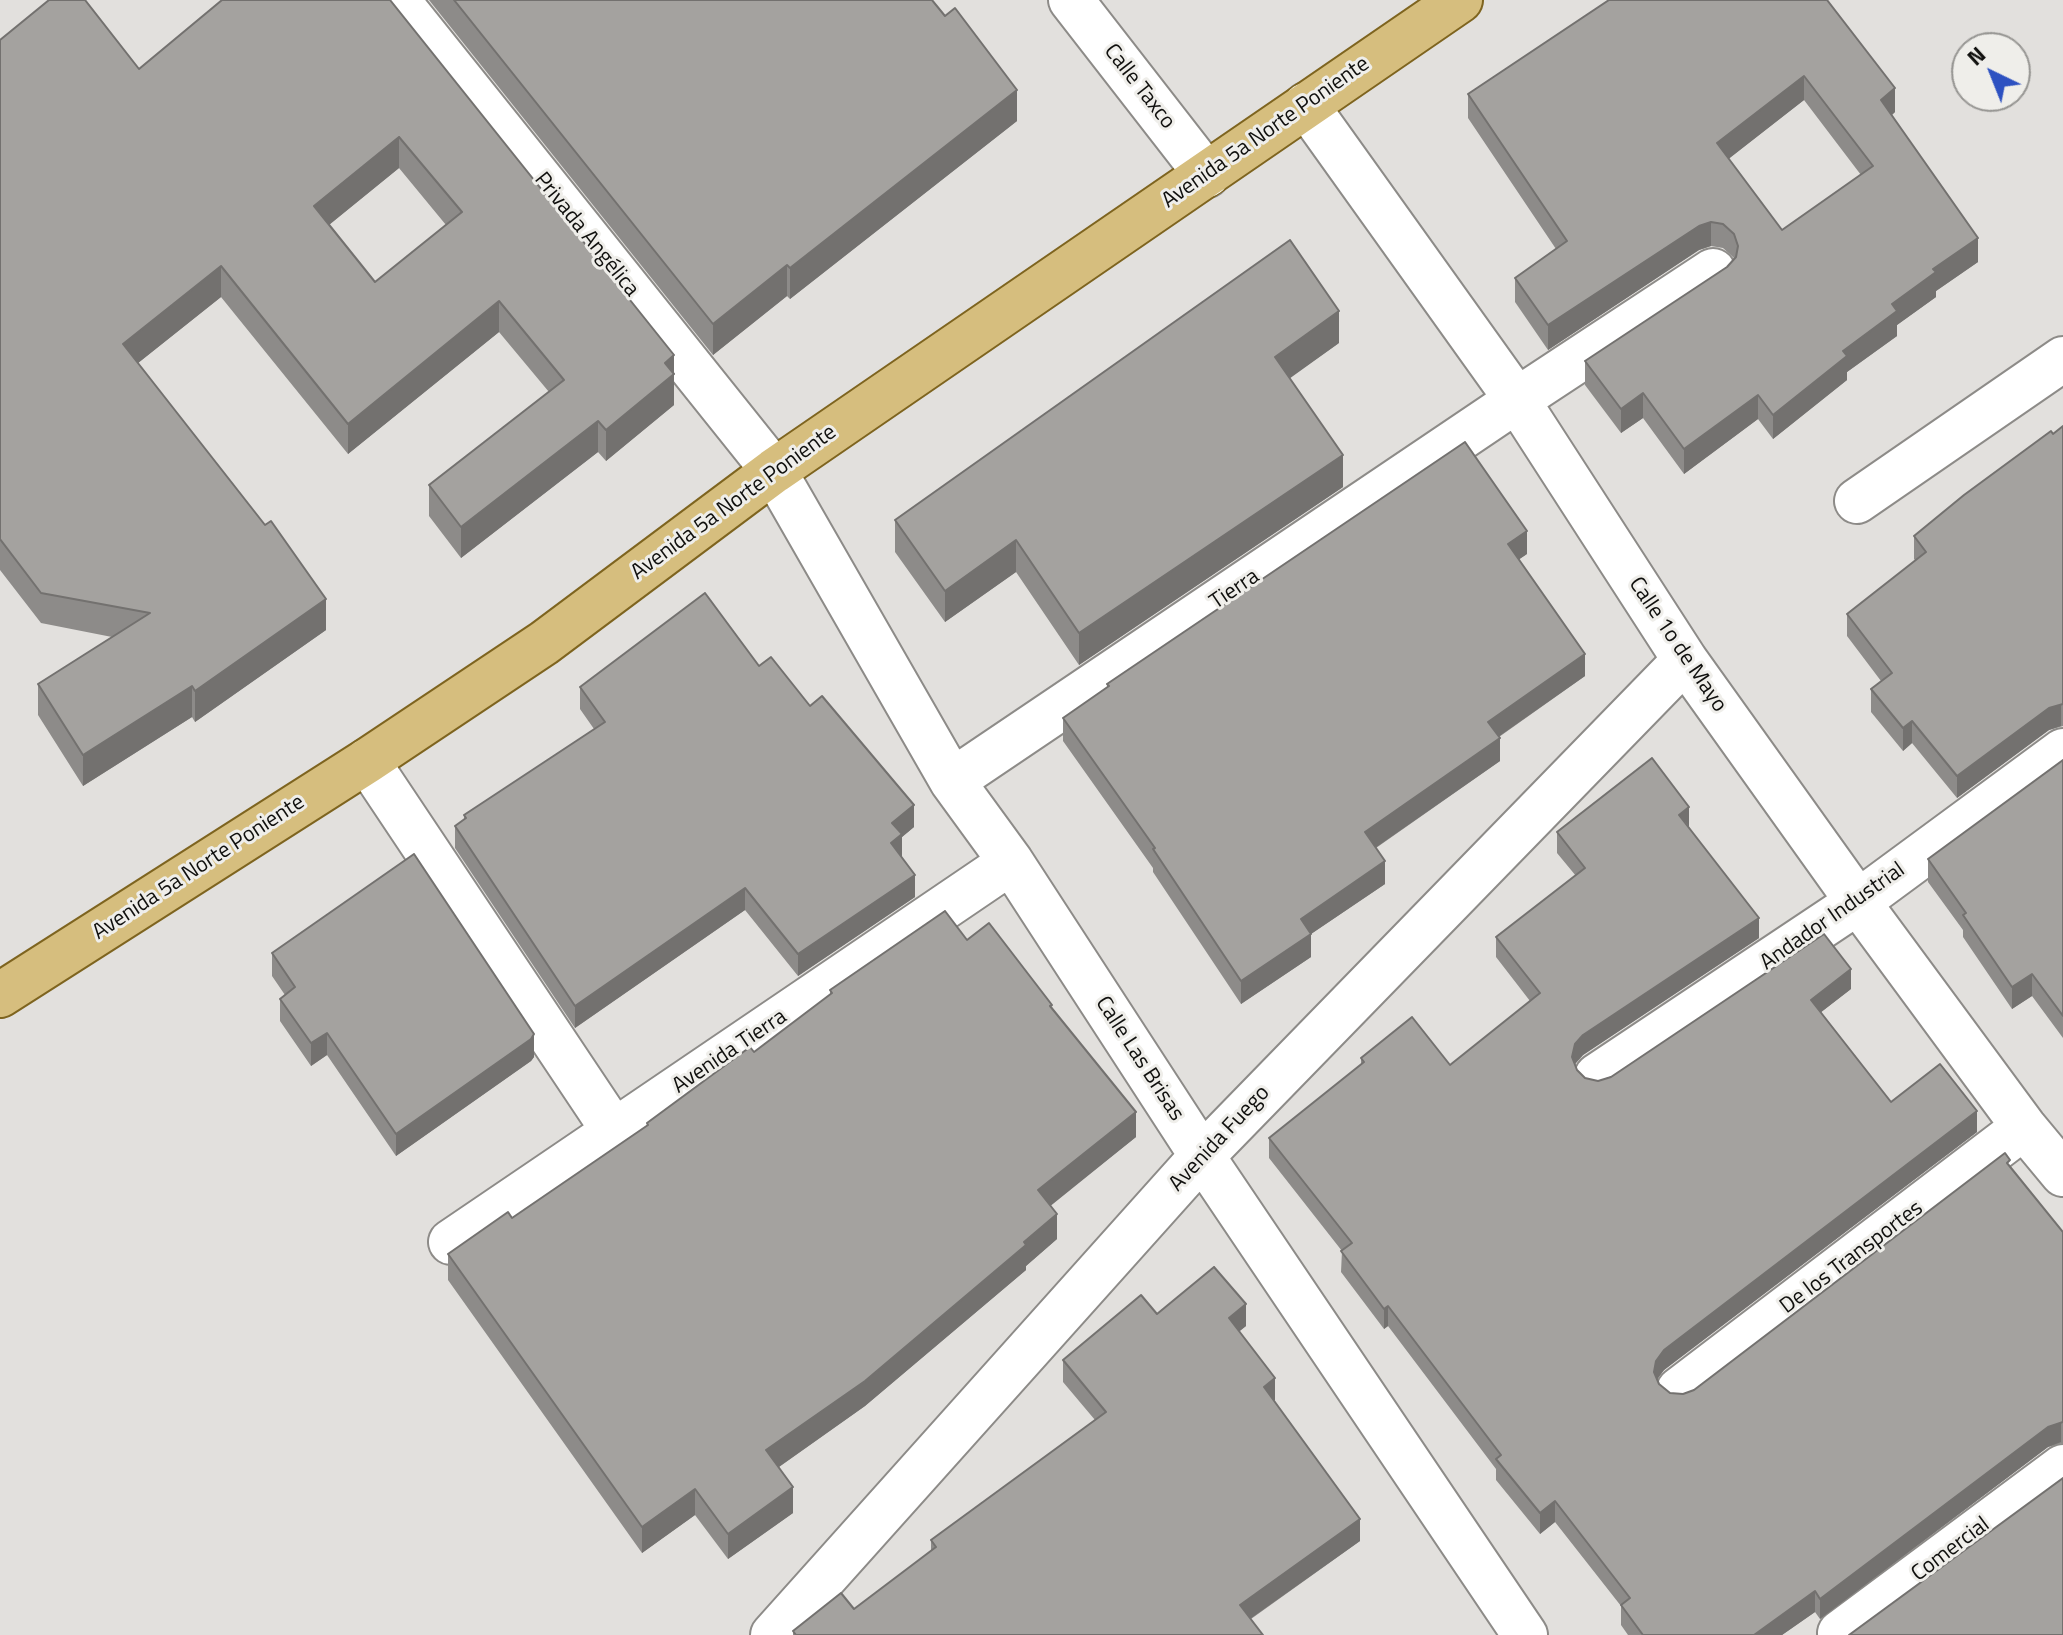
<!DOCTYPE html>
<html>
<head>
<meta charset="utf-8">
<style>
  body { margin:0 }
  #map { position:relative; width:2063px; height:1635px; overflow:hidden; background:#e2e0dd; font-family:"Titillium Web",sans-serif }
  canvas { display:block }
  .north { position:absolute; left:1951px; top:32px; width:80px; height:80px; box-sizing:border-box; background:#efeeea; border:2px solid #969592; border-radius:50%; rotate:317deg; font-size:22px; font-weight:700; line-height:32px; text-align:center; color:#10100e }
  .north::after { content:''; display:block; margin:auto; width:28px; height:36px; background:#2d51c1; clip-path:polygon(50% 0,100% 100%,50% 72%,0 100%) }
</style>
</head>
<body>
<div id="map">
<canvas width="2063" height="1635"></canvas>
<div class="north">N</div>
</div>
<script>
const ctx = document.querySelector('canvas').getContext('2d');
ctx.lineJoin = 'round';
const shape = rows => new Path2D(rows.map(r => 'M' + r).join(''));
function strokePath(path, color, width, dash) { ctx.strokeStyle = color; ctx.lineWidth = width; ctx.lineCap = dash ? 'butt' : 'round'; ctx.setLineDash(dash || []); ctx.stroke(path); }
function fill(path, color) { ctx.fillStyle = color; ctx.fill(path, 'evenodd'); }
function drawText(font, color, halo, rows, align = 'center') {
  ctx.font = font + ' "Titillium Web",sans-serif'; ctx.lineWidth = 6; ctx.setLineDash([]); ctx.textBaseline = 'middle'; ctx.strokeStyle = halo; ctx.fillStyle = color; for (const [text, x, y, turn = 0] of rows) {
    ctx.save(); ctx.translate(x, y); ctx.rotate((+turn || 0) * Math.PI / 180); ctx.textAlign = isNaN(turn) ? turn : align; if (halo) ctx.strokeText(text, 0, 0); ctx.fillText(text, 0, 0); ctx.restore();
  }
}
const minor = shape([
  [397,0,774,471,952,781,1011,862,1202,1156,1525,1635],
  [1071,0,1207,175],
  [1306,105,1517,400,1685,660,1858,902,2024,1127,2063,1174],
  [1857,501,2063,359],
  [367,761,614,1131],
  [952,781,1517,400,1713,271],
  [1597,1076,1858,902,2063,751],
  [451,1242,1011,862],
  [1679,1390,2024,1127],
  [1840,1633,2063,1467],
  [773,1635,1202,1156,1685,660]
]);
const major = shape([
  [0,995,367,761,544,643,774,471,1460,0]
]);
const wall = shape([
  [390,0,674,386,674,405,606,461,598,452,461,558,429,516,429,485,549,392,499,332,348,454,221,297,138,363,326,630,195,722,192,717,83,786,38,715,38,684,112,637,41,623,0,570,0,40,139,69],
  [399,168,446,225,375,282,329,225],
  [429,0,932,0,1017,121,790,299,787,296,713,355],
  [1609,0,1895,112,1892,115,1978,262,1936,291,1936,297,1897,325,1897,336,1847,372,1847,380,1773,439,1758,419,1684,474,1643,418,1621,433,1585,385,1585,361,1727,267,1734,258,1723,248,1711,246,1699,250,1548,350,1515,302,1515,278,1556,249,1468,118,1468,94],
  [1804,100,1861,175,1782,230,1728,159],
  [1339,343,1289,378,1343,487,1079,665,1016,572,945,622,895,552,895,520],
  [2063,426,2063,726,2049,730,1957,798,1912,743,1903,751,1871,712,1871,689,1881,681,1847,636,1847,614,1916,561,1914,559,1914,536],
  [1527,554,1519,559,1585,676,1499,737,1500,761,1376,848,1385,884,1311,934,1311,957,1241,1004,1153,872,1153,868,1063,741,1063,718,1107,687,1107,684],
  [759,666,810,706,914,827,902,837,901,857,915,897,798,976,745,910,575,1028,455,848,455,826,464,820,464,815,594,729,580,709,580,687],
  [2063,760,2063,1038,2032,996,2012,1009,1963,937,1963,930,1928,882,1928,859],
  [1689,827,1759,938,1583,1055,1575,1064,1577,1070,1585,1078,1598,1081,1851,989,1821,1012,1891,1102,1977,1132,1664,1370,1657,1379,1659,1384,1670,1393,1683,1394,1694,1390,2010,1167,2063,1232,2063,1443,2048,1447,1820,1619,1815,1612,1782,1635,1628,1635,1621,1625,1621,1606,1555,1522,1540,1534,1496,1480,1496,1469,1388,1326,1384,1329,1341,1272,1342,1251,1269,1158,1269,1138,1361,1064,1361,1058,1450,1065,1530,1001,1496,957,1496,937,1576,876,1557,853,1557,832],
  [967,940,1052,1009,1136,1137,1050,1205,1057,1239,1026,1266,1026,1270,865,1406,779,1467,793,1513,728,1559,695,1515,642,1553,448,1280,448,1254,512,1218,647,1126,647,1123,754,1052,830,995,830,990],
  [272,953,534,1057,531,1061,396,1156,327,1055,311,1066,280,1021,280,999,285,995,272,976],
  [1157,1314,1246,1326,1239,1331,1275,1400,1274,1401,1360,1541,1251,1619,1263,1635,793,1635,793,1631,854,1609,931,1551,931,1540,1095,1420,1063,1382,1063,1360]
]);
const shadedWall = shape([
  [1804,76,1804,100,1717,168,1717,143],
  [1895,88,1895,112,1881,124,1881,100],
  [1017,90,1017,121,790,299,790,268],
  [399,137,399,168,314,237,314,206],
  [1711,222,1711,246,1699,250,1548,350,1548,325,1699,226],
  [1978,238,1978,262,1936,291,1936,297,1897,325,1897,336,1847,372,1847,380,1773,439,1773,415,1843,351,1892,304,1933,269],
  [787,265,787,296,713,355,713,324],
  [221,266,221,297,123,375,123,344],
  [499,301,499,332,348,454,348,424],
  [1339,311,1339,343,1275,389,1275,357],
  [674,355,674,405,606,461,606,430,665,363],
  [1643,393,1643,418,1621,433,1621,409],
  [1758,395,1758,419,1684,474,1684,449],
  [598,421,598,452,461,558,461,527],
  [1343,455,1343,487,1079,665,1079,633],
  [1527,531,1527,554,1508,567,1508,544],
  [1016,540,1016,572,945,622,945,591],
  [326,599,326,630,195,722,195,691],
  [1585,654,1585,676,1488,744,1488,722],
  [192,686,192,717,83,786,83,755],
  [2061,704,2061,726,2049,730,1957,798,1957,776,2049,708],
  [1912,721,1912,743,1903,751,1903,728],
  [1500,738,1500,761,1365,855,1365,832],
  [914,805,914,827,902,837,902,856,891,865,892,823],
  [1689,807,1689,827,1679,815],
  [1385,861,1385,884,1311,934,1311,957,1241,1004,1241,981,1301,919],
  [915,875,915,897,798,976,798,954],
  [745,888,745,910,575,1028,575,1006],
  [1759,918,1759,938,1583,1055,1575,1064,1572,1057,1575,1044,1583,1035],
  [1851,969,1851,989,1811,1020,1811,1000],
  [2032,974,2032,996,2012,1009,2012,987],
  [327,1033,327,1055,311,1066,311,1043],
  [534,1034,534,1057,531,1061,396,1156,396,1134],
  [1977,1111,1977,1132,1664,1370,1656,1381,1654,1372,1656,1361,1664,1350],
  [1136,1112,1136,1137,1038,1216,1038,1190],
  [1057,1214,1057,1239,1026,1266,1026,1270,865,1406,766,1476,766,1450],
  [1246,1304,1246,1326,1229,1340,1229,1318],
  [1388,1306,1388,1326,1384,1329,1384,1309],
  [1275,1378,1275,1400,1264,1409,1264,1387],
  [2061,1422,2061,1442,2048,1447,1820,1619,1820,1599,2048,1427],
  [793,1487,793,1513,728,1559,728,1534],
  [695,1489,695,1515,642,1553,642,1527],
  [1555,1501,1555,1522,1540,1534,1540,1513],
  [1360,1519,1360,1541,1240,1626,1240,1605],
  [1815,1591,1815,1612,1782,1635,1754,1635]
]);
const building = shape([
  [49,0,85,0,139,69,222,0,390,0,674,355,665,363,674,374,606,430,598,421,461,527,429,485,564,380,499,301,348,424,221,266,123,344,265,525,271,521,326,599,195,691,192,686,83,755,38,684,150,613,41,593,0,539,0,40,49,0],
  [399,137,462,212,375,282,314,206,399,137],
  [454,0,932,0,945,16,955,8,1017,90,790,268,787,265,713,324,454,0],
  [1609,0,1827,0,1895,88,1881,100,1978,238,1933,269,1936,272,1892,304,1897,311,1843,351,1847,356,1773,415,1758,395,1684,449,1643,393,1621,409,1585,361,1727,267,1736,257,1738,246,1734,234,1723,224,1711,222,1699,226,1548,325,1515,278,1567,241,1468,94,1609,0],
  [1804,76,1873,166,1782,230,1717,143,1804,76],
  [1290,240,1339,311,1275,357,1343,455,1079,633,1016,540,945,591,895,520,1290,240],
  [2063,426,2063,704,2049,708,1957,776,1912,721,1903,728,1871,689,1892,673,1847,614,1926,552,1914,536,1964,495,2051,431,2053,434,2063,426],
  [1465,442,1527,531,1508,544,1585,654,1488,722,1500,738,1365,832,1385,861,1301,919,1311,934,1241,981,1153,849,1155,848,1063,718,1109,686,1107,684,1465,442],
  [705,593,759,666,771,657,810,706,822,696,914,805,892,823,902,834,891,843,915,875,798,954,745,888,575,1006,455,826,466,818,464,815,605,722,580,687,705,593],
  [1652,758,1689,807,1679,815,1759,918,1583,1035,1575,1044,1572,1057,1577,1070,1585,1078,1598,1081,1611,1077,1824,934,1851,969,1811,1000,1891,1102,1940,1064,1977,1111,1664,1350,1656,1361,1654,1372,1659,1384,1670,1393,1683,1394,1694,1390,2005,1153,2010,1160,2007,1163,2063,1232,2063,1422,2048,1427,1820,1599,1815,1591,1754,1635,1643,1635,1621,1605,1630,1598,1555,1501,1540,1513,1496,1459,1501,1455,1388,1306,1384,1309,1341,1251,1352,1243,1269,1138,1364,1062,1361,1058,1412,1017,1450,1065,1540,993,1496,937,1585,868,1557,832,1652,758],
  [2063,760,2063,1016,2032,974,2012,987,1963,915,1966,913,1928,859,2063,760],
  [414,854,534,1034,531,1039,396,1134,327,1033,311,1043,280,999,295,987,272,953,414,854],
  [945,911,967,940,989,923,1052,1005,1050,1006,1136,1112,1038,1190,1057,1214,1024,1242,1026,1245,865,1381,766,1450,793,1487,728,1534,695,1489,642,1527,448,1254,508,1212,512,1218,648,1125,647,1123,750,1047,754,1052,832,993,830,990,945,911],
  [1214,1267,1246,1304,1229,1318,1275,1378,1264,1387,1360,1519,1240,1605,1263,1635,796,1635,793,1631,841,1593,854,1609,936,1547,931,1540,1106,1412,1063,1360,1141,1295,1157,1314,1214,1267],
  [2063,1478,2063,1635,1849,1635,2063,1478]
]);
const streetNames = [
  ["Calle Taxco",1139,87,52],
  ["Avenida 5a Norte Poniente",1266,133,-35],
  ["Privada Angélica",586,235,51],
  ["Avenida 5a Norte Poniente",734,503,-36],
  ["Tierra",1235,590,-34],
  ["Calle 1o de Mayo",1677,645,56],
  ["Avenida 5a Norte Poniente",199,868,-33],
  ["Andador Industrial",1833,917,-35],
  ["Avenida Tierra",730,1052,-34],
  ["Calle Las Brisas",1139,1059,57],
  ["Avenida Fuego",1220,1139,-47],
  ["De los Transportes",1852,1258,-37],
  ["Comercial",1951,1550,-37]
];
strokePath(minor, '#8d8b88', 48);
strokePath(major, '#7e641f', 48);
strokePath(minor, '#fff', 44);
strokePath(major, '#d6be7e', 44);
fill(wall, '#8d8b89');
fill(shadedWall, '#73716f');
fill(building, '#a4a29f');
strokePath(building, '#73716f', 2);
drawText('22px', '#10100e', '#efeeea', streetNames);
</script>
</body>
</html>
